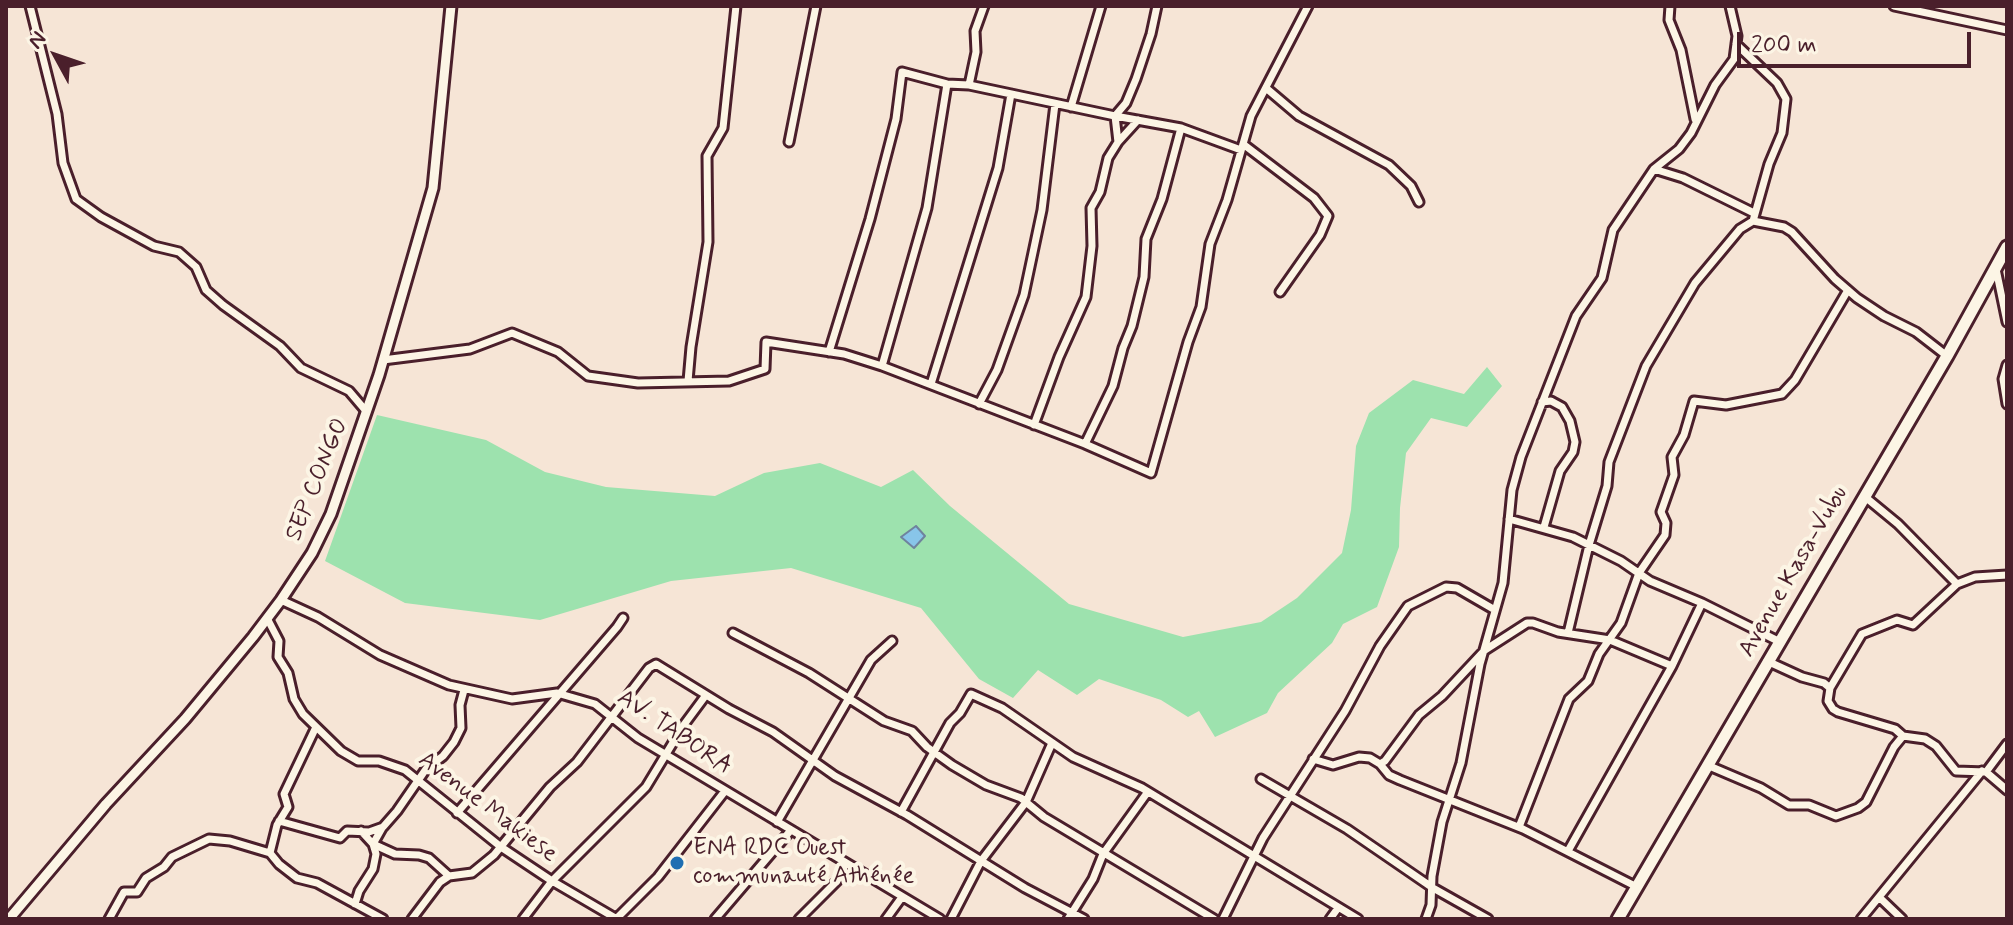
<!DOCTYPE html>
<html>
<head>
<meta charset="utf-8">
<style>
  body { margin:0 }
  #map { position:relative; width:2013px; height:925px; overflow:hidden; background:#f6e5d6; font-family:Mynerve,sans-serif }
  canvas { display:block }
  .frame { position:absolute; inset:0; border:8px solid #4a1f2b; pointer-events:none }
  .north { position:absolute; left:16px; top:16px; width:80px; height:80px; -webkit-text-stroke:6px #fcf5e5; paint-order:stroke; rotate:310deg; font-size:22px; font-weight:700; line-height:32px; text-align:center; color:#4a1f2b }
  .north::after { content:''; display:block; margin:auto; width:28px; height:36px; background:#4a1f2b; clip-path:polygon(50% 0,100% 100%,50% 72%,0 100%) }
  .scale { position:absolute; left:1737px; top:32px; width:234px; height:36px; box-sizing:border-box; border:4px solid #4a1f2b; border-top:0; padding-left:10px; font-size:24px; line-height:28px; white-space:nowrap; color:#4a1f2b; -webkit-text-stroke:6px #fcf5e5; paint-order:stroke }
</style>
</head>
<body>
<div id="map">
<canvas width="2013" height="925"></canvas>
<div class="frame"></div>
<div class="north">N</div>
<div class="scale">200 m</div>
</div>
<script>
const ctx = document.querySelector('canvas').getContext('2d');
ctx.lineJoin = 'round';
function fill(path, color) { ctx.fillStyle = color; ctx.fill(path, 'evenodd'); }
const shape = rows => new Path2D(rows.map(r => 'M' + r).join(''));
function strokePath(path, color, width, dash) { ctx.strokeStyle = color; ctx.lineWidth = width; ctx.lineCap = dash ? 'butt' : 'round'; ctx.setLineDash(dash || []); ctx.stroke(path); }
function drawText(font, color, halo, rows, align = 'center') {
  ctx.font = font + ' Mynerve,sans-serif'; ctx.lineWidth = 8; ctx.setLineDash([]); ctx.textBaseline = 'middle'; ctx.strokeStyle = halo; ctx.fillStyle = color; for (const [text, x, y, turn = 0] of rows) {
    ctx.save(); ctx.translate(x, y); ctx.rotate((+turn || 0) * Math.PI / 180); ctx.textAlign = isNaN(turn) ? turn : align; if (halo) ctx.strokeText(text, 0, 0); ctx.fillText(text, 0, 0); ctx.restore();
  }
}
const green = shape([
  [1487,367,1502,386,1467,427,1431,418,1406,453,1400,508,1399,547,1377,607,1343,624,1332,643,1278,693,1267,713,1215,737,1199,711,1188,717,1161,700,1099,679,1077,695,1038,670,1013,698,979,679,921,608,791,568,671,581,540,620,405,603,325,561,377,415,486,440,545,472,606,487,715,496,764,473,820,463,881,487,913,470,950,506,1069,604,1183,637,1261,622,1297,598,1342,553,1351,510,1356,446,1369,413,1413,380,1464,394]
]);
const water = shape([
  [916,526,925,536,914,548,901,537,916,526]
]);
const minor = shape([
  [30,6,57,114,63,163,76,199,101,217,154,246,179,252,196,267,206,290,223,305,280,346,301,368,349,391,366,411],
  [1670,6,1669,20,1681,50,1695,119],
  [1894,6,2007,30],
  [1736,44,1777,83,1786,99,1782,133,1769,164,1753,221],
  [969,85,976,52,975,31,984,6],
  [1266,88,1299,116,1389,165,1411,186,1419,202],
  [1071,107,1101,6],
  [789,142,816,6],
  [1118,142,1138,120],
  [1243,144,1314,198,1328,216,1320,235,1280,292],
  [1654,169,1683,178,1754,213],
  [1996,269,2007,322],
  [829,352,870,219,896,119,902,72,947,84,969,85,1115,116,1181,128,1241,150],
  [383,360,470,349,512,333,558,352,588,376,638,383,729,381,765,369,766,342,844,354,882,366,1085,444,1151,473,1188,342,1201,307,1210,244,1227,200,1251,116,1308,6],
  [2007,365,2003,379,2007,404],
  [882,366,927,208,947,84],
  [688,381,691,347,708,242,707,156,723,128,736,6],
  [931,384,998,168,1011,94],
  [1542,402,1551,401,1562,407,1570,421,1575,442,1573,452,1560,471,1544,527],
  [979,404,997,370,1024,295,1042,210,1055,104],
  [1034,425,1059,357,1086,297,1092,246,1091,208,1100,192,1108,158,1118,142,1115,116,1126,103,1136,79,1151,34,1157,6],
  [1085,444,1113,386,1123,348,1132,326,1144,277,1146,239,1162,199,1181,128],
  [1864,496,1898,524,1957,584],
  [1509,519,1573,537,1621,561,1650,581,1702,603,1778,641],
  [2007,575,1975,577,1957,584,1913,625,1897,620,1862,634,1830,688,1828,701,1833,709,1838,712,1895,729,1903,736,1925,739,1936,746,1956,771,1986,772,2007,790],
  [281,600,318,617,380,655,449,685,512,699,557,693,595,704,638,738,940,919],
  [267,618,279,641,278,657,288,673,294,699,303,714,341,751,358,761,379,761,405,770,501,847,552,881,617,919],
  [733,633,809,673,884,721,912,731,927,747,952,765,986,785,1021,798,1044,817,1214,919],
  [1568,633,1589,545,1607,486,1609,462,1646,366,1695,283,1740,229,1753,221,1784,227,1792,232,1835,279,1857,298,1884,316,1916,332,1947,356],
  [1767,661,1802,677,1824,683,1830,688],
  [1313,759,1333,765,1359,757,1370,758,1380,764,1389,775,1400,780,1523,829,1637,887],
  [1380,764,1385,761,1419,715,1442,696,1485,650,1527,623,1533,623,1558,632,1610,640,1672,666],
  [1707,765,1761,788,1789,805,1809,805,1836,816,1858,808,1866,802,1894,747,1903,736],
  [1986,772,2007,744],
  [1261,779,1347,829,1433,888,1488,919],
  [901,812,950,723,960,713,971,694,1002,708,1073,757,1142,788,1358,919],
  [457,813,617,627,623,618],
  [279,821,340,838,347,831,369,832,383,827,397,811,426,769,443,756,454,742,461,728,460,705,464,690],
  [777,822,871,660,892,641],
  [1519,827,1569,699,1588,681,1599,654,1621,623,1639,573,1665,535,1666,523,1661,512,1674,475,1672,457,1684,435,1694,401,1726,405,1782,394,1795,380,1848,290],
  [361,831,373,844,395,854,419,855,429,858,449,876],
  [1568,851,1672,666,1702,603],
  [270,853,277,825,288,807,284,794,316,727],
  [1879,897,1902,919],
  [355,904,359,891,373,869,376,854,373,844,382,828],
  [109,919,124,892,137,892,146,878,164,867,172,857,209,839,230,841,270,853,279,864,297,878,317,883,383,919],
  [412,919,440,882,449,876,472,873,494,855,550,787,577,762,649,668,656,664,729,709,773,732,835,776,907,815,1025,888,1084,919],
  [523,919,552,881,646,787,683,726,706,695],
  [616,919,658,877,725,791],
  [715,919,791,830],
  [799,919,837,881,846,863],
  [886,919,902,897],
  [951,919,981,861,1026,802,1052,743],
  [1068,919,1093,879,1103,854,1147,793],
  [1223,919,1263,838,1345,711,1380,646,1408,606,1446,587,1457,588,1495,610],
  [1330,919,1338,908],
  [1426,919,1431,905,1432,876,1442,822,1461,763,1480,664,1503,583,1512,490,1521,457,1576,316,1602,278,1613,230,1654,169,1679,149,1691,133,1715,85,1734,59,1737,36,1730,6],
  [1861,919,1982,771]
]);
const tertiary = shape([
  [9,919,106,804,185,719,253,637,281,600,312,553,331,514,379,375,433,188,451,6]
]);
const trunk = shape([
  [1618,919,1947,356,2007,247]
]);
const markers = [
  [677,863,8,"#1f6fb2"]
];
const streetNames = [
  ["SEP CONGO",318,480,-68],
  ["Avenue Kasa-Vubu",1794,572,-60],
  ["AV. TABORA",674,733,34],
  ["Avenue Makiese",487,808,37]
];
const poiNames = [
  ["ENA RDC Ouest",693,849],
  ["communauté Athénée",693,877]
];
fill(green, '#9de2ae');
fill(water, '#88c5e9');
strokePath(water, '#6f839d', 2);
strokePath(minor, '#4a1f2b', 13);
strokePath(tertiary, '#4a1f2b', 15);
strokePath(trunk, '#4a1f2b', 17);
strokePath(minor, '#fcf5e5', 7);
strokePath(tertiary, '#fcf5e5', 9);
strokePath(trunk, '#fcf5e5', 11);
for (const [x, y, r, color] of markers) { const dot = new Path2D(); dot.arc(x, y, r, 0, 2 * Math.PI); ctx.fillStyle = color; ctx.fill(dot); strokePath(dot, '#fcf5e5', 3); }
drawText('24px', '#4a1f2b', '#fcf5e5', streetNames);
drawText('24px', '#4a1f2b', '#fcf5e5', poiNames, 'left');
</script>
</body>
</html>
